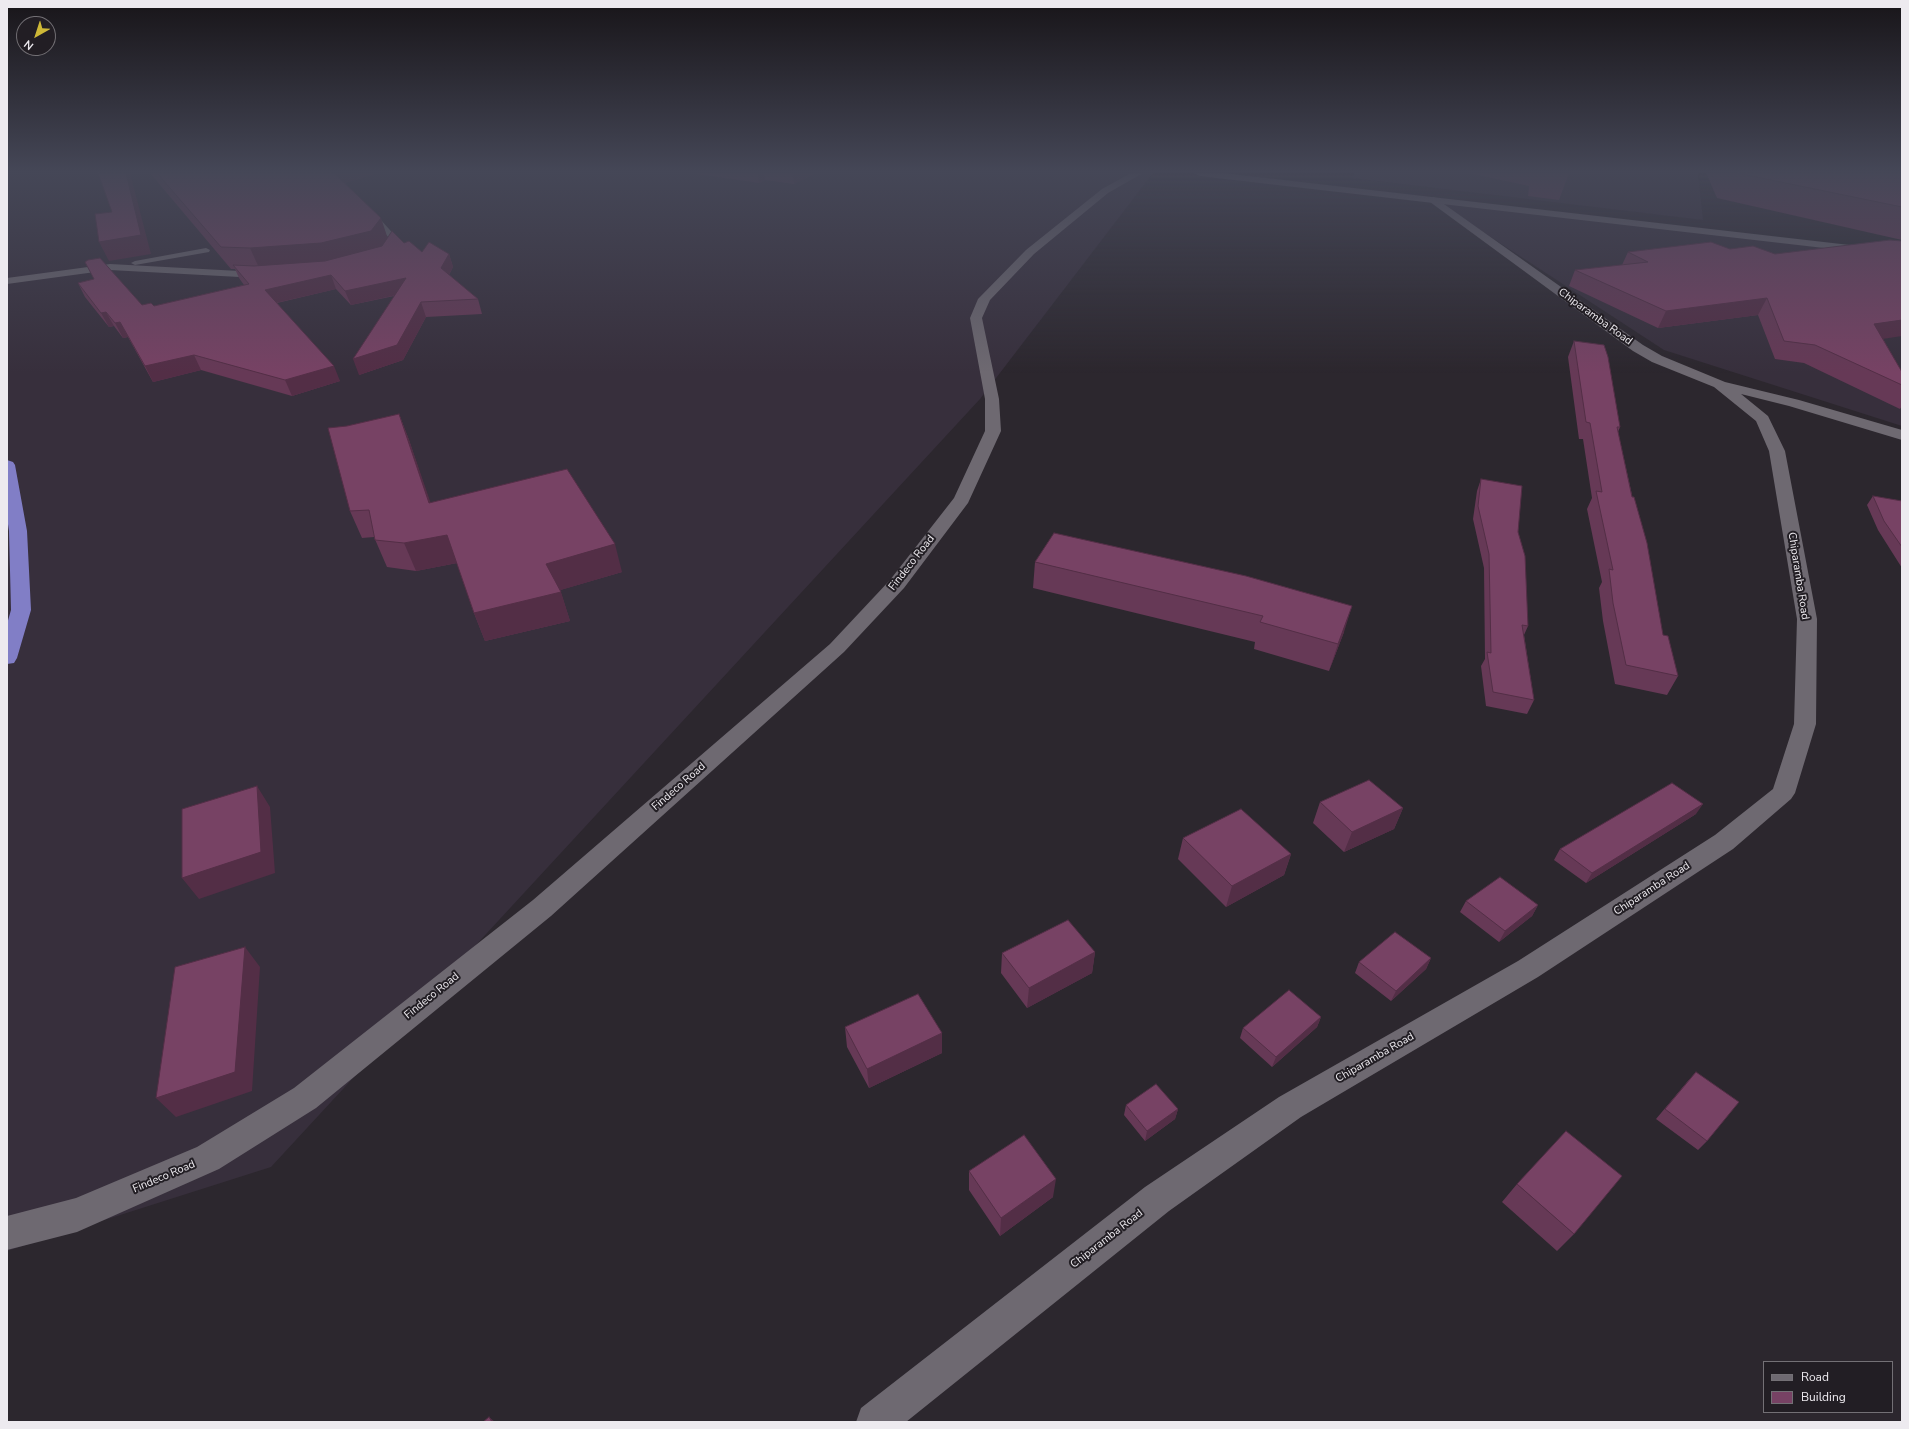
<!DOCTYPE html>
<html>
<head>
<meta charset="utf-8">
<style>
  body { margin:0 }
  #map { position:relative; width:1909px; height:1429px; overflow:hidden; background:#2c272e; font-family:"Nunito Sans",sans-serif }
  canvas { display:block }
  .frame { position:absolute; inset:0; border:8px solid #edeaef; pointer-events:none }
  .legend { position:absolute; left:1763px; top:1361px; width:130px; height:52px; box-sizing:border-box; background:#221e24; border:1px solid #737075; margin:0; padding:5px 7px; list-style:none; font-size:12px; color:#edeaef }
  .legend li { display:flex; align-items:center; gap:8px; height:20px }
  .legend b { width:20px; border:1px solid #737075 }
  .north { position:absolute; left:16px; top:16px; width:40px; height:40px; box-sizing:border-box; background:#221e24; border:1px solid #737075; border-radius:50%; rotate:219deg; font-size:11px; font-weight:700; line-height:16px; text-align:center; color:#edeaef }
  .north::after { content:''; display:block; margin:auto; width:14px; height:18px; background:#ceb837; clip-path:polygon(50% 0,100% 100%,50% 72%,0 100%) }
</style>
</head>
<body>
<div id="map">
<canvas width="1909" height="1429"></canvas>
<div class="frame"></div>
<ul class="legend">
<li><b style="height:5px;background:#6e6971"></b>Road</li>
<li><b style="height:11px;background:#774264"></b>Building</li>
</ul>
<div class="north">N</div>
</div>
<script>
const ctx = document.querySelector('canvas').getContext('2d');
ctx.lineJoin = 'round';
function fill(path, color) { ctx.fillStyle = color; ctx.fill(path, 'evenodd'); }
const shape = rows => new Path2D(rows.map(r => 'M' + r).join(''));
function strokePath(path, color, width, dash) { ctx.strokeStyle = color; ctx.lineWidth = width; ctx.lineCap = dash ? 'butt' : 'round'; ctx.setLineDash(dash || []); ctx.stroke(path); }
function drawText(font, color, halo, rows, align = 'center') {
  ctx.font = font + ' "Nunito Sans",sans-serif'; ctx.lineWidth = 4; ctx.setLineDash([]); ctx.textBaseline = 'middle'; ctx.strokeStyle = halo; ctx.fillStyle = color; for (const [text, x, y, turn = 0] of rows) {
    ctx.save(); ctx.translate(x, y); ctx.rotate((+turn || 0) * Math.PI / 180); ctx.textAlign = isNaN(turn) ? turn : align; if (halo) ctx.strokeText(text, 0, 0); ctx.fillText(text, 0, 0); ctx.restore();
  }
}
const built = shape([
  [7,173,1153,173,980,399,271,1167,7,1251],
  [1355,173,1698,173,1703,220,1352,178],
  [1434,200,1902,257,1902,426,1664,350]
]);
const service = shape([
  [366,210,372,210,398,239,388,254,381,252,390,239,366,214,366,210],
  [206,248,210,250,209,252,135,265,131,263,135,261,206,248],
  [110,264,258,272,262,275,258,278,110,270,7,284,7,278,110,264]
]);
const minor = shape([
  [1434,197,1643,345,1662,356,1725,382,1799,400,1902,430,1902,440,1789,406,1741,394,1768,416,1785,451,1817,619,1816,724,1795,793,1791,799,1733,849,1538,977,1301,1117,1169,1211,906,1422,856,1422,861,1408,1145,1187,1279,1097,1518,961,1715,835,1773,789,1794,724,1797,619,1769,451,1756,421,1714,387,1652,362,1633,351,1430,202,1429,200,1430,198,1434,197]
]);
const tertiary = shape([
  [1131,173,1143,173,1108,193,1034,254,990,300,982,318,999,399,1001,431,968,503,904,588,844,652,551,916,316,1108,219,1169,77,1232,7,1250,7,1216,76,1198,197,1147,294,1088,533,900,830,644,890,580,954,498,985,431,985,399,970,318,978,299,1026,250,1102,189,1131,173],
  [1194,173,1223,173,1902,251,1902,257,1199,176,1194,173]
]);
const trunk = shape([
  [7,460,13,462,15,465,27,531,31,610,17,658,14,663,7,664,7,624,11,610,9,531,7,517,7,460]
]);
const wall = shape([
  [150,173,378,173,345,183,388,238,404,243,422,252,449,254,453,267,449,275,478,299,482,314,426,317,403,360,359,375,394,296,351,305,336,289,277,303,340,381,292,396,201,370,153,382,128,337,123,338,114,326,109,327,85,297,78,283,94,279,85,262,142,305,154,306,244,285,239,278,235,269,231,269],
  [690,173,816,173,794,184,765,180,759,183],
  [1469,173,1569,173,1559,200,1528,196,1529,186],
  [1706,173,1902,173,1902,240,1717,198],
  [1711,242,1883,339,1902,372,1902,406,1900,409,1804,363,1775,359,1758,315,1658,328,1569,286,1575,270,1622,265,1628,252],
  [1574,341,1620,427,1618,432,1663,635,1678,676,1667,695,1615,684,1603,621,1599,588,1602,582,1587,509,1592,498,1583,439,1579,439,1568,357],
  [399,414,409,440,430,503,622,572,560,590,570,621,485,641,474,613,457,563,416,571,387,567,374,537,362,538,350,511,347,426],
  [1481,479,1518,532,1528,626,1524,635,1534,700,1527,714,1486,706,1481,666,1485,659,1484,568,1473,519,1477,491],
  [1873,496,1902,501,1902,568,1878,530,1867,505],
  [1035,562,1344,632,1329,671,1254,649,1255,642,1033,588],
  [1320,802,1403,808,1394,829,1344,852,1313,823],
  [1696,814,1586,883,1554,860,1560,849],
  [1183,838,1291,854,1284,875,1226,907,1178,859],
  [1466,901,1538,905,1532,916,1499,942,1460,912],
  [1095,952,1092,973,1027,1008,1001,973,1002,953],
  [1431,958,1426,969,1391,1001,1355,973,1359,962],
  [1321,1017,1317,1027,1272,1067,1240,1038,1243,1028],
  [845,1027,942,1033,942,1053,869,1088,847,1047],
  [1696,1072,1707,1141,1698,1150,1656,1119,1687,1082],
  [1126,1105,1178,1109,1175,1119,1145,1141,1124,1115],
  [969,1171,1053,1197,1000,1236,969,1190],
  [1517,1184,1574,1234,1557,1251,1502,1202]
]);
const shadedWall = shape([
  [126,173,130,173,151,254,109,261,99,242,141,235],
  [330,173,378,173,335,186],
  [758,173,764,173,765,180,759,183],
  [793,173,816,173,794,184],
  [381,218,388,239,379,253,260,270,250,248],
  [449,254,453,267,445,282,441,268],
  [331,275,336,289,271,304,265,290],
  [406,278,410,292,351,305,345,291],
  [1767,298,1758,315,1658,328,1666,311],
  [421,302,426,317,403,360,359,375,353,359],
  [106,312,114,326,109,327,101,313],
  [1902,320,1902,336,1863,342,1874,324],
  [120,322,128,337,123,338,115,323],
  [194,355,201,370,153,382,145,366],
  [334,366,340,381,292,396,285,380],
  [399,414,409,440,440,530,429,503],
  [447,535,457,563,416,571,404,543],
  [615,544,622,572,554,592,546,564],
  [561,592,570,621,485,641,474,613],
  [1352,606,1344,632,1329,671,1338,644],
  [257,786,270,807,275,873,199,899,182,878],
  [1703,804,1696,814,1586,883,1592,873],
  [1403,808,1394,829,1344,852,1352,832],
  [1291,854,1284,875,1226,907,1232,886],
  [1538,905,1532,916,1499,942,1505,931],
  [245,947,260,967,252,1091,176,1117,156,1098],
  [1095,952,1092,973,1027,1008,1029,988],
  [1431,958,1426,969,1391,1001,1396,991],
  [1321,1017,1317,1027,1272,1067,1276,1057],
  [942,1033,942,1053,869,1088,867,1069],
  [1178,1109,1175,1119,1145,1141,1147,1131],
  [1056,1179,1053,1197,1000,1236,1001,1218],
  [489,1417,495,1422,492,1422]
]);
const building = shape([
  [98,173,126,173,141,235,99,242,95,214,112,212,98,173],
  [157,173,334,173,381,218,371,231,321,243,250,248,221,247,157,173],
  [1737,173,1902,173,1902,207,1737,173],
  [392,231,404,243,409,241,422,252,429,242,449,254,441,268,478,299,421,302,397,345,353,359,406,278,345,291,331,275,265,290,334,366,285,380,194,355,145,366,120,322,115,323,106,312,101,313,78,283,94,279,85,262,88,260,100,258,142,305,151,303,154,306,249,284,233,265,254,266,325,261,382,246,392,231],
  [1890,240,1902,241,1902,320,1874,324,1902,372,1902,385,1815,345,1784,341,1767,298,1666,311,1575,270,1648,262,1628,252,1711,242,1730,249,1753,246,1775,254,1890,240],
  [1574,341,1604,345,1608,357,1620,427,1617,427,1632,497,1634,497,1647,543,1663,635,1668,636,1678,676,1626,665,1613,603,1609,569,1613,570,1596,491,1602,492,1590,423,1586,422,1574,341],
  [399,414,429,503,567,469,615,544,546,564,561,592,474,613,447,535,404,543,375,540,369,510,350,511,328,428,347,426,399,414],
  [1481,479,1522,486,1518,532,1525,556,1528,626,1522,625,1534,700,1493,692,1487,652,1491,653,1489,554,1478,506,1481,479],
  [1873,496,1902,501,1902,547,1884,521,1873,496],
  [1054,533,1246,576,1352,606,1338,644,1260,622,1263,616,1035,562,1054,533],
  [1369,780,1403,808,1352,832,1320,802,1369,780],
  [1672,783,1703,804,1592,873,1560,849,1672,783],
  [257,786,261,852,182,878,182,809,257,786],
  [1241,809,1291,854,1232,886,1183,838,1241,809],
  [1500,877,1538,905,1505,931,1466,901,1500,877],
  [1068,920,1095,952,1029,988,1002,953,1068,920],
  [1395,932,1431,958,1396,991,1359,962,1395,932],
  [245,947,235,1072,156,1098,175,967,245,947],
  [1289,990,1321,1017,1276,1057,1243,1028,1289,990],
  [918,994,942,1033,867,1069,845,1027,918,994],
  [1696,1072,1739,1102,1707,1141,1665,1109,1696,1072],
  [1156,1084,1178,1109,1147,1131,1126,1105,1156,1084],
  [1566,1131,1622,1176,1574,1234,1517,1184,1566,1131],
  [1024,1135,1056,1179,1001,1218,969,1171,1024,1135],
  [489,1417,492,1422,483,1422,489,1417]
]);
const streetNames = [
  ["Chiparamba Road",1595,317,36],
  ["Findeco Road",912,563,-52],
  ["Chiparamba Road",1798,576,81],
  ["Findeco Road",679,787,-41],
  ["Chiparamba Road",1652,889,-33],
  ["Findeco Road",432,996,-39],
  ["Chiparamba Road",1375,1058,-30],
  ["Findeco Road",164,1177,-23],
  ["Chiparamba Road",1107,1239,-38]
];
fill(built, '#372f3c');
fill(service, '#6e6971');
fill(minor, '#6e6971');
fill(tertiary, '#6e6971');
fill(trunk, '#817ec6');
fill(wall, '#663956');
fill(shadedWall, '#532e46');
fill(building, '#774264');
strokePath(building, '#532e46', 1);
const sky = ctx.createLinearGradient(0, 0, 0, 373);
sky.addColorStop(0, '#181519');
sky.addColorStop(0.46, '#454757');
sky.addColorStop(1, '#45475700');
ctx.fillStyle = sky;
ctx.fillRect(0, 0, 1909, 373);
drawText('11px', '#edeaef', '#221e24', streetNames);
</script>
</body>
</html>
